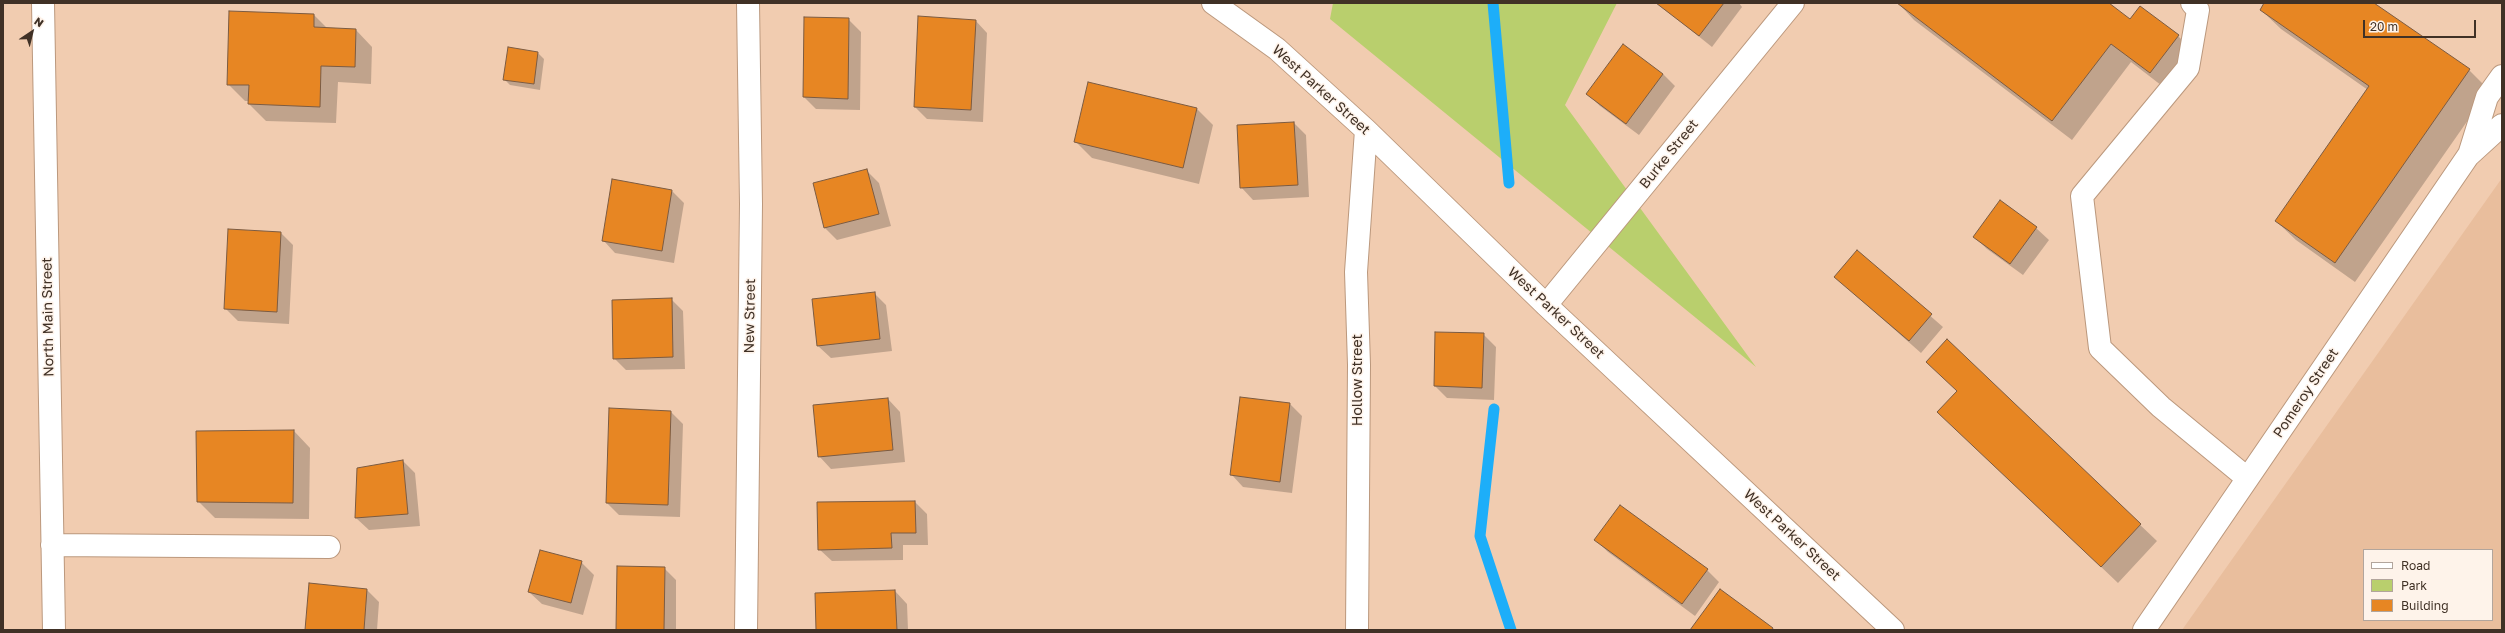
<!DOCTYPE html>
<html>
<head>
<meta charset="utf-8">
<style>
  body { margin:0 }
  #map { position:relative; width:2505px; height:633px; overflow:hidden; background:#f1ccb0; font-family:"Golos Text",sans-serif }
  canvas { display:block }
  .frame { position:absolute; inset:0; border:4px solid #403126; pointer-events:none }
  .legend { position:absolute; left:2363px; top:549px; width:130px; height:72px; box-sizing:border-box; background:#fef3ea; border:1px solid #b2a59c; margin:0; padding:5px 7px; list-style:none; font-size:12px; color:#403126 }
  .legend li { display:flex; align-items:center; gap:8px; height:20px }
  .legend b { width:20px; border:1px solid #b2a59c }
  .north { position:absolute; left:12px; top:12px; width:40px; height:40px; -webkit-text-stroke:3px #fef3ea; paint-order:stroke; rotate:35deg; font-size:11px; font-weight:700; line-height:16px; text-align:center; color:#403126 }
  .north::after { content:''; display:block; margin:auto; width:14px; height:18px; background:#403126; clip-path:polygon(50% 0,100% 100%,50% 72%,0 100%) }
  .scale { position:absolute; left:2363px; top:20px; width:113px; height:18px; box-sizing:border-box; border:2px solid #403126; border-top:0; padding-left:5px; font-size:12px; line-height:14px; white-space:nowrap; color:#403126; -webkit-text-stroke:3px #fef3ea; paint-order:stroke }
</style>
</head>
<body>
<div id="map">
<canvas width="2505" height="633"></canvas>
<div class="frame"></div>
<ul class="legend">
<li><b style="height:5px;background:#fff"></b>Road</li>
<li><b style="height:11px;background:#b9cf6d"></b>Park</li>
<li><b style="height:11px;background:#e78623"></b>Building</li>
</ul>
<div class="north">N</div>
<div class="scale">20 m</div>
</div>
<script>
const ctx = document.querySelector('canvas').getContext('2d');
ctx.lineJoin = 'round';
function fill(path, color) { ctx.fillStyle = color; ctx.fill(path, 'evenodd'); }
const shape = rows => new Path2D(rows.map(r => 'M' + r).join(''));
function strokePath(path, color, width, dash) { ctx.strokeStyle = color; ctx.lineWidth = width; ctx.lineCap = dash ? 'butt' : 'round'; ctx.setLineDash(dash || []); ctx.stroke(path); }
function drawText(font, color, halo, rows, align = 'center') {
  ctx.font = font + ' "Golos Text",sans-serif'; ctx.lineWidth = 3; ctx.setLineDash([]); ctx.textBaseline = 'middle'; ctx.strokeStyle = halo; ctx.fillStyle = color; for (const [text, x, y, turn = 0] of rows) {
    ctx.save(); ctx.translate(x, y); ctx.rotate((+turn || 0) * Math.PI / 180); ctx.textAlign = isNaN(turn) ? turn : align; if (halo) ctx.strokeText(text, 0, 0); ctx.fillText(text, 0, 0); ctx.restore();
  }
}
const built = shape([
  [2502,178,2502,630,2182,630],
  [2364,550,2492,550,2492,620,2364,620]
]);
const green = shape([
  [1333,3,1617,3,1565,105,1756,367,1330,19]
]);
const shadow = shape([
  [1657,3,1739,3,1742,7,1712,47],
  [1898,3,2108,3,2130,20,2178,36,2198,56,2170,92,2131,62,2072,140,1914,20],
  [2266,3,2372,3,2469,70,2489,90,2355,282,2296,240,2276,221,2368,90,2281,29,2261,10],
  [230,12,314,15,328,29,356,30,372,47,371,84,338,82,336,123,266,121,249,104,249,101,245,101,228,84],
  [805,18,848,19,861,32,860,110,816,109,804,97],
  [975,20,987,33,983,122,927,119,915,107],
  [509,48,538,53,544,59,540,90,510,85,504,79],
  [1663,74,1675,86,1639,135,1600,106,1588,94],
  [1197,109,1213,125,1199,184,1092,158,1075,141],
  [1294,123,1306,135,1309,197,1253,200,1241,187],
  [867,171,879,183,891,226,837,240,825,228],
  [672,191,684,203,674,263,615,253,603,240],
  [2036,228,2049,240,2023,275,1987,249,1975,237],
  [229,230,281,233,293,245,289,324,238,321,225,308],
  [1857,252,1943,327,1921,353,1835,277],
  [874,293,886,305,892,351,831,358,818,346],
  [671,299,683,311,685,369,626,370,614,358],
  [1483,334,1496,347,1494,400,1447,398,1435,386],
  [1947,341,2157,541,2118,583,1955,428,1958,392],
  [888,399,900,412,905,462,831,469,819,456],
  [1290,404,1302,416,1292,493,1243,487,1231,474],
  [671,412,683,424,680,517,619,515,607,503],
  [294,431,310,448,309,519,215,518,198,501],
  [403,461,415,473,420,526,369,530,356,518],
  [915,502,927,514,928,545,903,545,903,560,832,561,819,549],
  [1596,540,1707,570,1719,582,1695,616,1608,552],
  [581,562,594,575,583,615,542,604,529,592],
  [664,568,676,580,676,630,617,630],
  [367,590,379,602,377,630,306,630],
  [895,591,907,604,908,630,817,630]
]);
const stream = shape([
  [1493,3,1509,183],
  [1494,409,1480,536,1511,630]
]);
const building = shape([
  [1656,3,1724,3,1699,36,1656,3],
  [1897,3,2109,3,2130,19,2140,6,2179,35,2150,73,2111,44,2052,121,1897,3],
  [2264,3,2374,3,2470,69,2335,263,2275,221,2369,86,2260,10,2264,3],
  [229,11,314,14,314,27,356,29,355,67,321,66,320,107,248,104,249,85,227,85,229,11],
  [918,16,976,20,971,110,914,107,918,16],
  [804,17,849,18,848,99,803,97,804,17],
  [1623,44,1663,74,1626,124,1586,94,1623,44],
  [508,47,538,52,534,84,503,80,508,47],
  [1088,82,1197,108,1183,168,1074,142,1088,82],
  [1294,122,1298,185,1240,188,1237,125,1294,122],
  [867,169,879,214,824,228,813,183,867,169],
  [612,179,672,190,662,251,602,241,612,179],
  [2000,200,2037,227,2010,264,1973,237,2000,200],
  [228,229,281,232,277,312,224,309,228,229],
  [1857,250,1932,314,1909,341,1834,277,1857,250],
  [875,292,880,339,817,346,812,299,875,292],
  [672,298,673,357,613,359,612,300,672,298],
  [1435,332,1484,333,1482,388,1434,386,1435,332],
  [1947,339,2141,524,2101,567,1937,412,1957,391,1926,362,1947,339],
  [1240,397,1290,403,1280,482,1230,475,1240,397],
  [888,398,893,450,818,457,813,405,888,398],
  [609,408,671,411,668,505,606,503,609,408],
  [294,430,293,503,197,502,196,431,294,430],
  [403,460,408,514,355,518,357,468,403,460],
  [915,501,916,533,891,533,892,548,818,550,817,502,915,501],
  [1620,505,1708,569,1682,604,1594,540,1620,505],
  [540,550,582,561,571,603,528,592,540,550],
  [617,566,665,567,664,630,616,630,617,566],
  [309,583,367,589,364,630,305,630,309,583],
  [1720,589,1773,628,1772,630,1690,630,1720,589],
  [895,590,897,630,816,630,815,593,895,590]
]);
const minor = shape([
  [43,3,54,630],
  [1213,3,1277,49,1366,130,1546,305,1893,630],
  [2192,3,2198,10,2188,68,2082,196,2100,348,2161,407,2247,478],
  [2469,155,2487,97,2502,76],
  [1546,305,1793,3],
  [52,545,329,547],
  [746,630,751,204,748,3],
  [1357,630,1359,365,1356,272,1366,130],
  [2144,630,2468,156,2502,125]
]);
const streetNames = [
  ["West Parker Street",1321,90,42],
  ["Burke Street",1669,154,-51],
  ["West Parker Street",1556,313,43],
  ["New Street",750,316,-89],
  ["North Main Street",48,317,-91],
  ["Hollow Street",1358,380,-90],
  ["Pomeroy Street",2306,393,-56],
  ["West Parker Street",1792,535,43]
];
fill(built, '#e9be9d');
fill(green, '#b9cf6d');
fill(shadow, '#0003');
strokePath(stream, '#1daef9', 11);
fill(building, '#e78623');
strokePath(building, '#7b5b42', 1);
strokePath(minor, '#bb987d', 24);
strokePath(minor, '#fff', 22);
drawText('14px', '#403126', '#fef3ea', streetNames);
</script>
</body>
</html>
